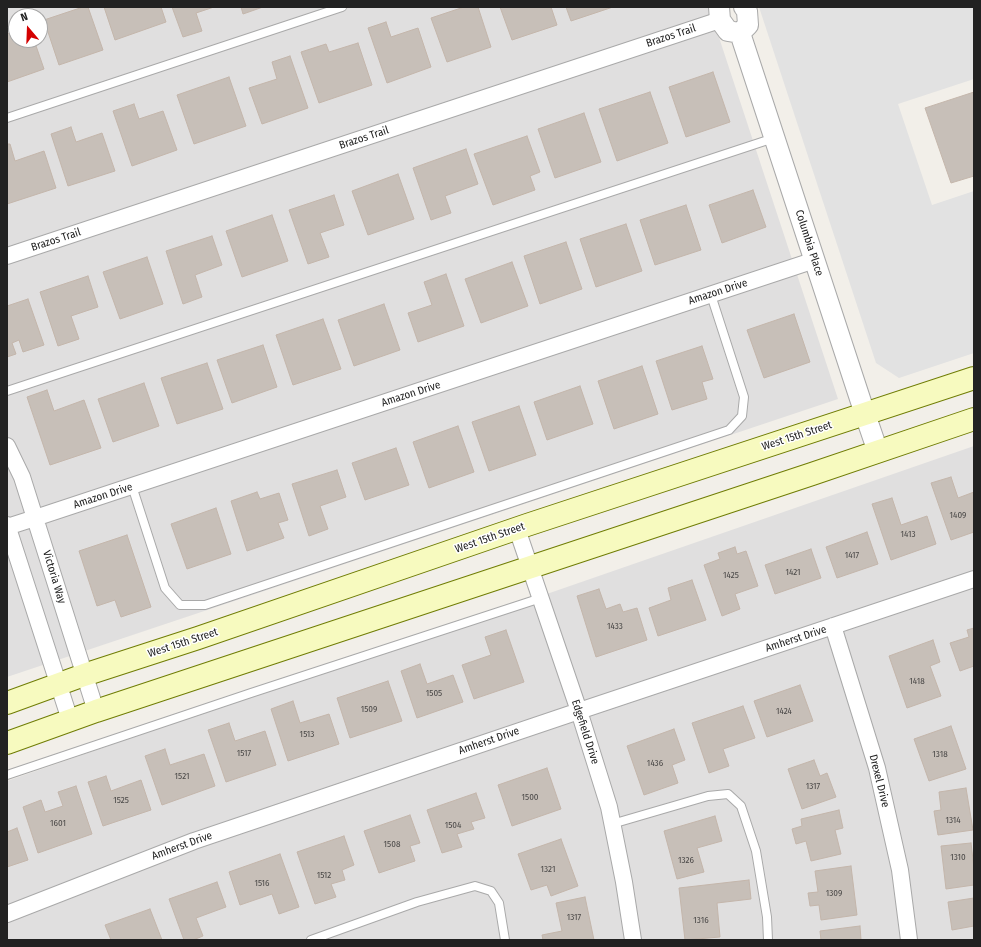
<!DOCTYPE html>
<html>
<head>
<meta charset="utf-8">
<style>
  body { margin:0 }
  #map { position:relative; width:981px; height:947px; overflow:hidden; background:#f2efe9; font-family:"Fira Sans Condensed",sans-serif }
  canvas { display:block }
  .frame { position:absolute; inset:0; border:8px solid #222; pointer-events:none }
  .north { position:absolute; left:8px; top:8px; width:40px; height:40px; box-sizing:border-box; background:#fff; border:1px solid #a7a7a7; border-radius:50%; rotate:341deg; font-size:11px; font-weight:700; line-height:16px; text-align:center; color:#222 }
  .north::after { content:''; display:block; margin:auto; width:14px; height:18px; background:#d40000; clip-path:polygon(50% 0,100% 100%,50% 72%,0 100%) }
</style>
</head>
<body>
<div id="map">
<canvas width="981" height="947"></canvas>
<div class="frame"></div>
<div class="north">N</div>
</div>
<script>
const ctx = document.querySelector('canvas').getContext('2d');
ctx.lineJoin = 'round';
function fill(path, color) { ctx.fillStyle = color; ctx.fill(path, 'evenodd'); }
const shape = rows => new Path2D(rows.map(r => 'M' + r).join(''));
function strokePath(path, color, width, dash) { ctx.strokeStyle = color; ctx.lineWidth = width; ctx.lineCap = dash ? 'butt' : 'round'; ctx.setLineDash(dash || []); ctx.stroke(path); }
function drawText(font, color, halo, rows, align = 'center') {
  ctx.font = font + ' "Fira Sans Condensed",sans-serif'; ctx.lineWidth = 3; ctx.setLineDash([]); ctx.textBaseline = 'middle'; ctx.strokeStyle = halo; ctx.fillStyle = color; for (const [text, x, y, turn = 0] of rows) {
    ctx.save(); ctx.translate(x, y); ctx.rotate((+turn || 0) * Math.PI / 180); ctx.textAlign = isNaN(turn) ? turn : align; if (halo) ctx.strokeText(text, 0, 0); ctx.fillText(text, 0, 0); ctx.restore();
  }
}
const residential = shape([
  [7,7,709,7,838,399,7,677],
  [16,16,40,16,40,40,16,40],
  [974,446,974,940,7,940,7,781]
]);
const parking = shape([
  [759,7,974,7,974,61,973,61,974,65,974,79,898,104,932,205,974,191,974,353,899,378,876,363]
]);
const building = shape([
  [83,7,88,7,103,50,59,65,44,20,83,7],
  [104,7,161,7,166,22,115,40,104,7],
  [172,7,214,7,196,13,202,31,183,37,172,7],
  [241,7,263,7,243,14,241,7],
  [464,7,478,7,491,47,447,62,431,18,464,7],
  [500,7,551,7,557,25,512,40,500,7],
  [566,7,613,7,571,21,566,7],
  [386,22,391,37,418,28,431,67,387,83,368,28,386,22],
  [16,31,16,40,34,40,44,69,7,82,7,34,16,31],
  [358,43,372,85,319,103,301,52,326,44,329,52,358,43],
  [290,56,308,108,262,124,249,88,277,79,272,62,290,56],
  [713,72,730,122,686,137,669,87,713,72],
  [229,77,246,126,194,144,177,95,229,77],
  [650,92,668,143,617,161,599,109,650,92],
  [974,92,974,176,951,183,925,108,974,92],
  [134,104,139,119,163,111,177,150,132,166,113,111,134,104],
  [584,113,601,162,555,178,538,129,584,113],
  [71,127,76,142,102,133,115,171,68,186,51,134,71,127],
  [527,136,540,172,530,176,535,190,493,205,474,154,527,136],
  [7,144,10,144,15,161,44,151,56,188,7,204,7,144],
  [466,149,478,184,445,196,451,213,431,220,413,168,466,149],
  [398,174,414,219,368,235,352,191,398,174],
  [753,190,766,227,722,243,709,205,753,190],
  [334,195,344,225,320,233,329,257,308,264,289,210,334,195],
  [686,205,701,250,655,265,640,220,686,205],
  [272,215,288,261,242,277,226,231,272,215],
  [626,224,642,271,596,287,580,239,626,224],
  [212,236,222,265,195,275,202,297,183,304,166,251,212,236],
  [566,242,582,289,540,304,524,256,566,242],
  [147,257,163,304,120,319,103,272,147,257],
  [512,262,528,306,481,323,465,279,512,262],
  [446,274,464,326,418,342,408,313,432,305,424,282,446,274],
  [88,276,98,307,71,316,79,339,58,346,40,292,88,276],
  [28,299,44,345,23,352,19,340,12,343,16,354,7,357,7,306,28,299],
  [384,304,400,350,354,366,338,320,384,304],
  [794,314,810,362,764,378,747,330,794,314],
  [323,319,341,369,293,385,276,335,323,319],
  [263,345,277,387,232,403,217,360,263,345],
  [702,346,713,379,702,382,707,399,672,410,656,361,702,346],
  [207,363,223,409,177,424,161,378,207,363],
  [642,366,658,414,614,429,598,381,642,366],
  [144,383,159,426,113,442,98,399,144,383],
  [580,386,593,424,547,440,534,402,580,386],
  [47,390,54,411,84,400,101,448,50,465,27,397,47,390],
  [519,406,536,455,489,471,472,422,519,406],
  [458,426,474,472,429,488,413,442,458,426],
  [396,448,409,485,365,500,352,463,396,448],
  [337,470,346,497,320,506,328,529,309,536,292,484,337,470],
  [951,477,958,498,974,492,974,532,951,540,931,483,951,477],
  [257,492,260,499,279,493,288,520,278,523,284,538,247,551,231,501,257,492],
  [892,498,901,525,927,516,936,544,891,560,872,504,892,498],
  [216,508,231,554,187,569,171,524,216,508],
  [867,532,878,564,837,578,826,547,867,532],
  [127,535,151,607,121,617,115,600,97,606,79,551,127,535],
  [735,547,737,554,746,551,758,586,735,594,740,609,722,616,704,565,720,559,718,553,735,547],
  [811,549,821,578,775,594,765,565,811,549],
  [692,580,706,620,658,636,649,608,671,600,668,588,692,580],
  [599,589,606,609,620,604,623,612,637,608,647,640,596,657,577,596,599,589],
  [974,628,974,666,960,671,950,643,969,637,967,630,974,628],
  [506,630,524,682,474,699,462,665,491,655,485,637,506,630],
  [933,640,940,662,930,666,941,696,907,708,889,656,933,640],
  [420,664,427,684,453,675,463,702,417,718,401,671,420,664],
  [388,681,402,721,350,738,337,698,388,681],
  [800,685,813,721,767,737,754,701,800,685],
  [293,701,300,723,329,714,339,744,288,761,271,709,293,701],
  [743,706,755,738,723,749,729,766,709,773,692,723,743,706],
  [229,723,235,741,265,731,276,765,226,782,208,730,229,723],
  [951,726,966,769,929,781,914,739,951,726],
  [674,729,685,760,672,765,678,783,644,795,627,746,674,729],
  [165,749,170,765,204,754,215,786,162,805,145,756,165,749],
  [814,760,820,776,827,773,836,797,802,809,788,769,814,760],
  [547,768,561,809,512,826,498,785,547,768],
  [106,776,111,791,141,780,151,810,103,826,88,782,106,776],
  [76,786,92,834,38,853,23,807,41,800,45,812,63,806,58,792,76,786],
  [966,788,973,830,938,835,934,811,941,810,939,792,966,788],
  [476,793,485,818,471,822,474,829,457,834,462,847,442,853,427,810,476,793],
  [839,810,843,828,835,830,841,854,811,861,806,841,796,844,792,829,802,826,801,819,839,810],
  [410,815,420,843,410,846,415,861,379,873,364,831,410,815],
  [715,816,722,841,697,848,704,872,677,879,664,831,715,816],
  [17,828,28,860,7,867,7,832,17,828],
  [344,836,354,865,342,870,345,880,331,884,336,897,315,904,297,852,344,836],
  [561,839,578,886,551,896,547,885,531,890,518,854,561,839],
  [971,843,974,868,974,885,946,889,941,846,971,843],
  [280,854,299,907,279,914,272,894,240,905,229,872,280,854],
  [851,866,857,915,821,920,819,905,810,906,808,893,818,892,815,871,851,866],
  [749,880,751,899,717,903,720,937,685,940,679,888,749,880],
  [217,882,226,907,196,918,203,936,193,940,184,940,169,899,217,882],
  [585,897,594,940,543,940,542,935,562,931,556,903,585,897],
  [974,898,974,926,952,930,948,902,974,898],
  [150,909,162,940,111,940,105,925,150,909],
  [860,926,861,940,821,940,820,931,860,926]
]);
const service = shape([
  [7,118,342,7],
  [7,391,774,138],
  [132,486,165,588,180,605,205,605,729,430,742,416,744,397,711,295],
  [7,775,251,693,541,598],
  [612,824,708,796,728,794,741,806,756,851,767,917,768,940],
  [311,940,417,902,475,886,491,891,499,903,505,940]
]);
const minor = shape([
  [7,256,720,20],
  [7,446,22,477,96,711],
  [7,525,70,720],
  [7,527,35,518,815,260],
  [517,529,579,711,609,807,624,882,633,940],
  [833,626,877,768,900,870,909,940],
  [7,914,194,841,579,711,974,579]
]);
const tertiary = shape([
  [719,7,720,20,728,31,740,33],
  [740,33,865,414,878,452],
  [740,33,748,25,747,11,744,7]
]);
const secondary = shape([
  [7,703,84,675,198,638,527,525,974,378],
  [7,743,96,711,812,474,974,419]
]);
const numberNames = [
  ["1409",958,515],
  ["1413",908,534],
  ["1417",852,555],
  ["1421",793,572],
  ["1425",731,575],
  ["1433",615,626],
  ["1418",917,681],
  ["1505",434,693],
  ["1509",369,709],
  ["1424",784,711],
  ["1513",307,734],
  ["1517",244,753],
  ["1318",940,754],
  ["1436",655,763],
  ["1521",182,776],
  ["1317",813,786],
  ["1500",530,797],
  ["1525",121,800],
  ["1314",953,820],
  ["1601",58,823],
  ["1504",453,825],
  ["1508",392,844],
  ["1310",958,857],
  ["1326",686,860],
  ["1321",548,869],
  ["1512",324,875],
  ["1516",262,883],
  ["1309",834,893],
  ["1317",574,917],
  ["1316",701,920]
];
const streetNames = [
  ["Brazos Trail",671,36,-18],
  ["Brazos Trail",364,138,-18],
  ["Brazos Trail",56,240,-18],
  ["Columbia Place",809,243,72],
  ["Amazon Drive",718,292,-18],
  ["Amazon Drive",411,394,-18],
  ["West 15th Street",797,436,-18],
  ["Amazon Drive",103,496,-18],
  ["West 15th Street",490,538,-19],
  ["Victoria Way",54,577,73],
  ["Amherst Drive",796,639,-18],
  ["West 15th Street",183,643,-18],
  ["Edgefield Drive",585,732,72],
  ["Amherst Drive",489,741,-19],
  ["Drexel Drive",879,781,76],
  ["Amherst Drive",182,846,-20]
];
fill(residential, '#e0dfdf');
fill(parking, '#e2e2e2');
fill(building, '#c7bfb8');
strokePath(building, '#c4b6ab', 1);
strokePath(service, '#a9a9a9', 10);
strokePath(minor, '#a9a9a9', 18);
strokePath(tertiary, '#a9a9a9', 22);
strokePath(secondary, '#707d05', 24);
strokePath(service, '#fff', 8);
strokePath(minor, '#fff', 16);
strokePath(tertiary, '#fff', 20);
strokePath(secondary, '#f7fabf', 22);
drawText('9px', '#4b4948', null, numberNames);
drawText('11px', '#222', '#fff', streetNames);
</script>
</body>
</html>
